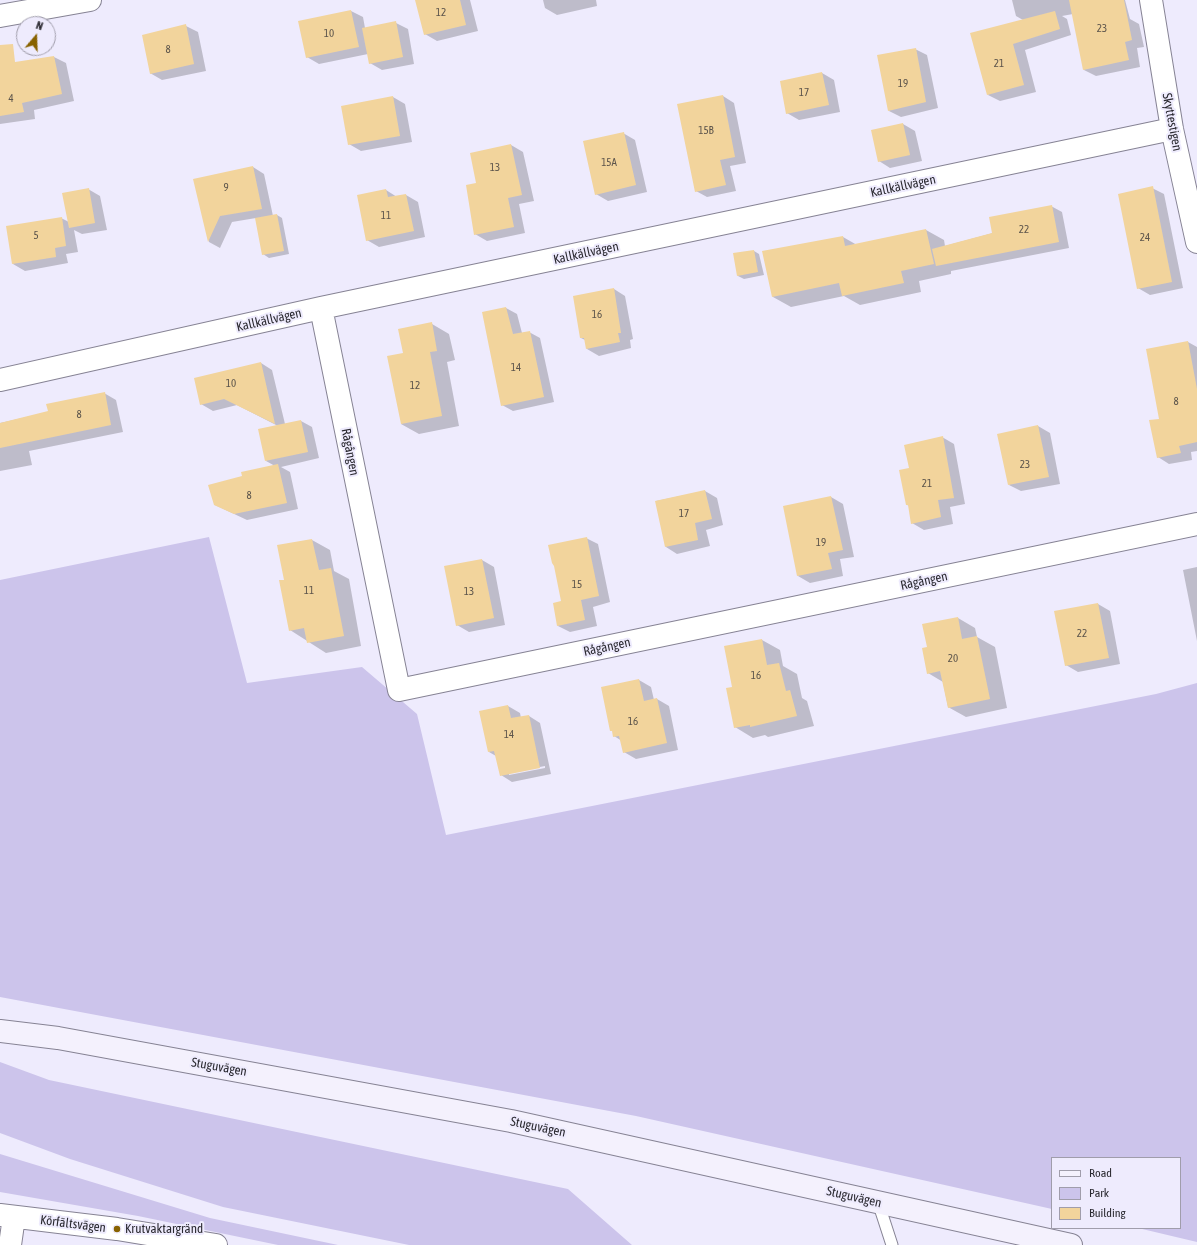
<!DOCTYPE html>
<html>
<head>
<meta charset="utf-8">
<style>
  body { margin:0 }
  #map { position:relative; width:1197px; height:1245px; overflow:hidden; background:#eeebfd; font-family:"Asap Condensed",sans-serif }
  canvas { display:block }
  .legend { position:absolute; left:1051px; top:1157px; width:130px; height:72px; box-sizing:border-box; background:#eeebfd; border:1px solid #a09dab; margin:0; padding:5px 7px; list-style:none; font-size:12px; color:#2a2930 }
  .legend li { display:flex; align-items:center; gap:8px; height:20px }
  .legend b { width:20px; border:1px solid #a09dab }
  .north { position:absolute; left:16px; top:16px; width:40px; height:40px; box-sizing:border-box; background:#eeebfd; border:1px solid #a09dab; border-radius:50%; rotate:19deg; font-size:11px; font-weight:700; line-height:16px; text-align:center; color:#2a2930 }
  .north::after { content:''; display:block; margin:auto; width:14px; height:18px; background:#886200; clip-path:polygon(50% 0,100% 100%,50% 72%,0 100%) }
</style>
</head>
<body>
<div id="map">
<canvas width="1197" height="1245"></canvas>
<ul class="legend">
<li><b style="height:5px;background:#f4f1fd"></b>Road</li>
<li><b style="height:11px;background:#ccc4eb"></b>Park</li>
<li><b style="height:11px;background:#f2d49c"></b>Building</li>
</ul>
<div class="north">N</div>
</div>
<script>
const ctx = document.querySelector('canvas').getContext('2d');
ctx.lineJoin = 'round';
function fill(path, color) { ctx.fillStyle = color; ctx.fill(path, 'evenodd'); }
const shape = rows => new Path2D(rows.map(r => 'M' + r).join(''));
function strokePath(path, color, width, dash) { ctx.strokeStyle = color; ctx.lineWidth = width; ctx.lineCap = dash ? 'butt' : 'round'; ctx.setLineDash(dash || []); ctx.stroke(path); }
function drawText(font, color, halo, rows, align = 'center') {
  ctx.font = font + ' "Asap Condensed",sans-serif'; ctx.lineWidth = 4; ctx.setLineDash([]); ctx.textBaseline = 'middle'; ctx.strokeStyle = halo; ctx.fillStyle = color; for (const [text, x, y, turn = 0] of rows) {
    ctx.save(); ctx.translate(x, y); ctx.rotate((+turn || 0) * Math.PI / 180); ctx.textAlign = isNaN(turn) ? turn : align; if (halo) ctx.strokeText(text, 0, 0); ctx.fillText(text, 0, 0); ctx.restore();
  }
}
const green = shape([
  [209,537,247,683,362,667,417,714,446,835,1156,694,1197,683,1197,1242,1138,1228,1180,1228,1180,1158,1052,1158,1052,1209,636,1116,0,997,0,580],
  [0,1062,49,1080,568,1189,632,1245,409,1245,223,1207,70,1159,0,1133],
  [0,1154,210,1218,338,1245,278,1245,138,1216,0,1192]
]);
const shadow = shape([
  [425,0,470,0,478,31,437,41,425,34],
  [543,0,596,0,597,6,557,15,545,8],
  [1012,0,1125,0,1130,19,1139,24,1144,47,1137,48,1140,67,1096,76,1084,70,1073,14,1062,16,1067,19,1071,35,1025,50,1036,92,1000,101,988,95,1023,20,1016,16],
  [351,11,363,17,365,28,396,23,408,29,414,64,382,70,370,63,368,54,319,64,307,57,299,22],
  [186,26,198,32,206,71,162,80,150,73],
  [915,49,927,55,938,108,901,117,889,111],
  [54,57,66,63,74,101,34,110,35,119,0,124,0,65],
  [822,73,834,80,840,112,799,120,787,113],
  [723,96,734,103,746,163,730,166,736,191,707,197,696,191,678,105],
  [393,97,405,104,412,142,361,151,349,144],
  [903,124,915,131,922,161,890,168,879,161],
  [623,133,635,140,647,192,608,201,596,194],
  [511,145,523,152,534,201,519,204,525,233,487,241,475,234,478,183],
  [253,167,264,174,273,216,277,215,282,218,289,254,269,258,263,254,256,218,232,222,220,248,209,242,194,180],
  [1152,188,1164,194,1183,288,1150,295,1138,288],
  [88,189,100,196,107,230,82,234,74,230,78,252,66,254,68,263,25,271,13,264,7,227,61,218,69,222],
  [386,190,397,197,406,195,418,202,425,237,379,247,367,240],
  [1051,206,1062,212,1069,248,951,271,951,274,919,281,921,292,860,305,844,296,791,307,773,297,763,252,843,237,857,245,926,230,944,240,945,246,993,233],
  [754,251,759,254,764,275,744,279,738,276,734,254],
  [614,289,625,296,633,339,630,340,631,348,599,356,587,349,585,340,581,338],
  [506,308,517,314,522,333,529,332,540,338,554,402,513,411,502,405,483,313],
  [432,324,449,334,455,360,447,362,459,426,419,434,401,424,404,354],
  [1188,342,1197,347,1197,451,1191,452,1192,460,1169,464,1158,457],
  [261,363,272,370,285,424,301,421,312,427,319,458,281,467,290,472,298,509,247,520,215,505,243,477,275,466,266,461,278,426,237,405,213,411,201,404],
  [104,393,116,400,123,432,29,451,32,465,0,471,0,423,49,412],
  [1038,426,1050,433,1060,484,1021,491,1009,485],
  [942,437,954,444,965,504,950,507,953,524,924,530,912,523,910,506,907,505,910,469],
  [705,491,717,498,723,525,706,530,710,546,677,554,666,547,656,501],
  [831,497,843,504,854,557,840,559,843,576,810,583,798,576],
  [586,538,598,544,610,602,593,607,597,626,570,632,558,626,562,602,555,565],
  [312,540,330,550,334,571,349,579,361,646,326,653,290,630,285,581],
  [482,560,494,567,505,625,469,632,457,625],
  [1197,567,1197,641,1183,570],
  [1098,604,1110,611,1120,664,1078,672,1066,665],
  [958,618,975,628,977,637,995,647,1007,708,966,717,948,707,943,682,928,673,928,647],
  [762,640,780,650,783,666,797,674,802,698,807,701,814,726,768,737,765,735,753,738,735,727,733,688],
  [639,680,651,687,654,700,657,699,669,706,678,750,636,759,624,752,622,741,614,736],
  [508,706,520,713,521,718,529,716,540,723,551,774,512,782,501,775,496,756,489,752],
  [545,766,545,768,509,775,509,773]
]);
const building = shape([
  [415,0,460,0,466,25,424,35],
  [1069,0,1124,0,1132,40,1125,42,1129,60,1083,70],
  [351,10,359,47,306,58,298,21],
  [1055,11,1060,29,1013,44,1024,85,987,95,970,33],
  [396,21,403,57,369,64,362,28],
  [186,24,194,64,150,74,142,35],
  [13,44,15,62,54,56,62,94,22,103,24,112,0,116,0,45],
  [916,48,926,102,888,111,877,55],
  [822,72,829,105,786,114,780,81],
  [723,95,735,157,720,160,726,185,695,192,677,104],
  [393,96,400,136,348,145,341,106],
  [903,123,910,155,878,162,871,130],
  [624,132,636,185,595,195,583,141],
  [511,144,522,195,508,198,514,227,474,235,466,185,476,183,470,153],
  [253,166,262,209,220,216,208,242,193,179],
  [1153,186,1172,282,1137,289,1118,194],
  [89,188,95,223,69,228,62,193],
  [386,189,388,197,406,194,414,231,366,241,357,195],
  [1052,205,1059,242,936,266,932,249,992,233,989,217],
  [277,214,284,251,262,255,255,218],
  [62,217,66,246,55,248,56,257,12,264,6,226],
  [926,229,934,264,901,271,904,283,842,296,839,283,772,297,762,251,843,236,845,246],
  [754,250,758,272,737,276,733,253],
  [614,288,621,333,618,333,620,342,586,349,584,338,580,338,573,296],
  [506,307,513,334,530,331,544,397,501,406,482,312],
  [432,322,437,351,430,352,442,416,401,424,387,356,403,353,398,329],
  [1188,341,1197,389,1197,442,1179,446,1181,453,1157,458,1149,420,1159,419,1146,349],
  [261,362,275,424,224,399,200,405,194,378],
  [105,392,111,425,0,448,0,423,48,411,46,404],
  [301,420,308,452,265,461,258,429],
  [1038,425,1049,477,1008,485,997,434],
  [943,436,954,498,938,500,941,517,911,524,908,505,906,505,899,470,909,468,904,445],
  [278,464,287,503,234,514,214,505,208,485,242,476,241,472],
  [705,490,712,519,695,523,698,540,665,547,655,501],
  [831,496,843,550,828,553,832,569,797,576,783,506],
  [587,537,599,596,581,600,585,620,557,626,553,603,561,601,554,566,552,563,548,545],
  [312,539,319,570,331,568,344,636,307,643,304,628,289,631,279,580,284,580,277,545],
  [482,559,494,618,456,626,444,566],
  [1098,603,1109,658,1065,666,1054,611],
  [958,617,962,639,977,636,990,699,948,708,940,671,927,674,922,648,927,647,922,624],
  [762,639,767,665,779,663,786,691,790,690,797,716,750,727,750,725,734,728,726,688,732,687,724,646],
  [639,679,644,701,657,698,667,743,623,753,619,736,613,737,612,731,610,731,601,687],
  [508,705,511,718,529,715,540,768,500,776,494,751,488,752,479,711]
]);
const lane = shape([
  [878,1202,892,1245]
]);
const street = shape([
  [1151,0,1172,129,1197,242],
  [0,16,90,0],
  [321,308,399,690,1197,524],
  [0,380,321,308,1172,129],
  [0,1215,117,1229,216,1245],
  [10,1245,14,1217]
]);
const secondary = shape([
  [0,1031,58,1038,511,1121,1071,1245]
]);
const markers = [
  [117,1229,4,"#886200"]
];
const numberNames = [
  ["12",441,13],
  ["23",1102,29],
  ["10",329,34],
  ["8",168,50],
  ["21",999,64],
  ["19",903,84],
  ["17",804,93],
  ["4",11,99],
  ["15B",706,131],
  ["15A",609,163],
  ["13",495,168],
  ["9",226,188],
  ["11",386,216],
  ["22",1024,230],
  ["5",36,236],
  ["24",1145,238],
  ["16",597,315],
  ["14",516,368],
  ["10",231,384],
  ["12",415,386],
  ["8",1176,402],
  ["8",79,415],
  ["23",1025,465],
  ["21",927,484],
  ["8",249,496],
  ["17",684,514],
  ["19",821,543],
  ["15",577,585],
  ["11",309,591],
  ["13",469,592],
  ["22",1082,634],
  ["20",953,659],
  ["16",756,676],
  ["16",633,722],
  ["14",509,735]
];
const streetNames = [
  ["Skyttestigen",1172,122,79],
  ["Kallkällvägen",903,186,-12],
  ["Kallkällvägen",586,253,-12],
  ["Kallkällvägen",269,320,-13],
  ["Rågången",350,452,79],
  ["Rågången",924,581,-12],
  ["Rågången",607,647,-12],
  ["Stuguvägen",219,1067,10],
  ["Stuguvägen",538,1127,12],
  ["Stuguvägen",854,1197,13],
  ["Körfältsvägen",73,1224,7]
];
const poiNames = [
  ["Krutvaktargränd",125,1229]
];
fill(green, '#ccc4eb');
fill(shadow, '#0003');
fill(building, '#f2d49c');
strokePath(lane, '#868394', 13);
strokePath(street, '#868394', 24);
strokePath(secondary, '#868394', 24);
strokePath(lane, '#fff', 11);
strokePath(street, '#fff', 22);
strokePath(secondary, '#f4f1fd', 22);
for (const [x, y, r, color] of markers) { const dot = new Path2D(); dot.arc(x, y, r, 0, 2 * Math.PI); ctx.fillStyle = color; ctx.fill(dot); strokePath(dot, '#eeebfd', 1.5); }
drawText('11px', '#5c544b', null, numberNames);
drawText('13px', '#2a2930', '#eeebfd', streetNames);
drawText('13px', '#2a2930', '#eeebfd', poiNames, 'left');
</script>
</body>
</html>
